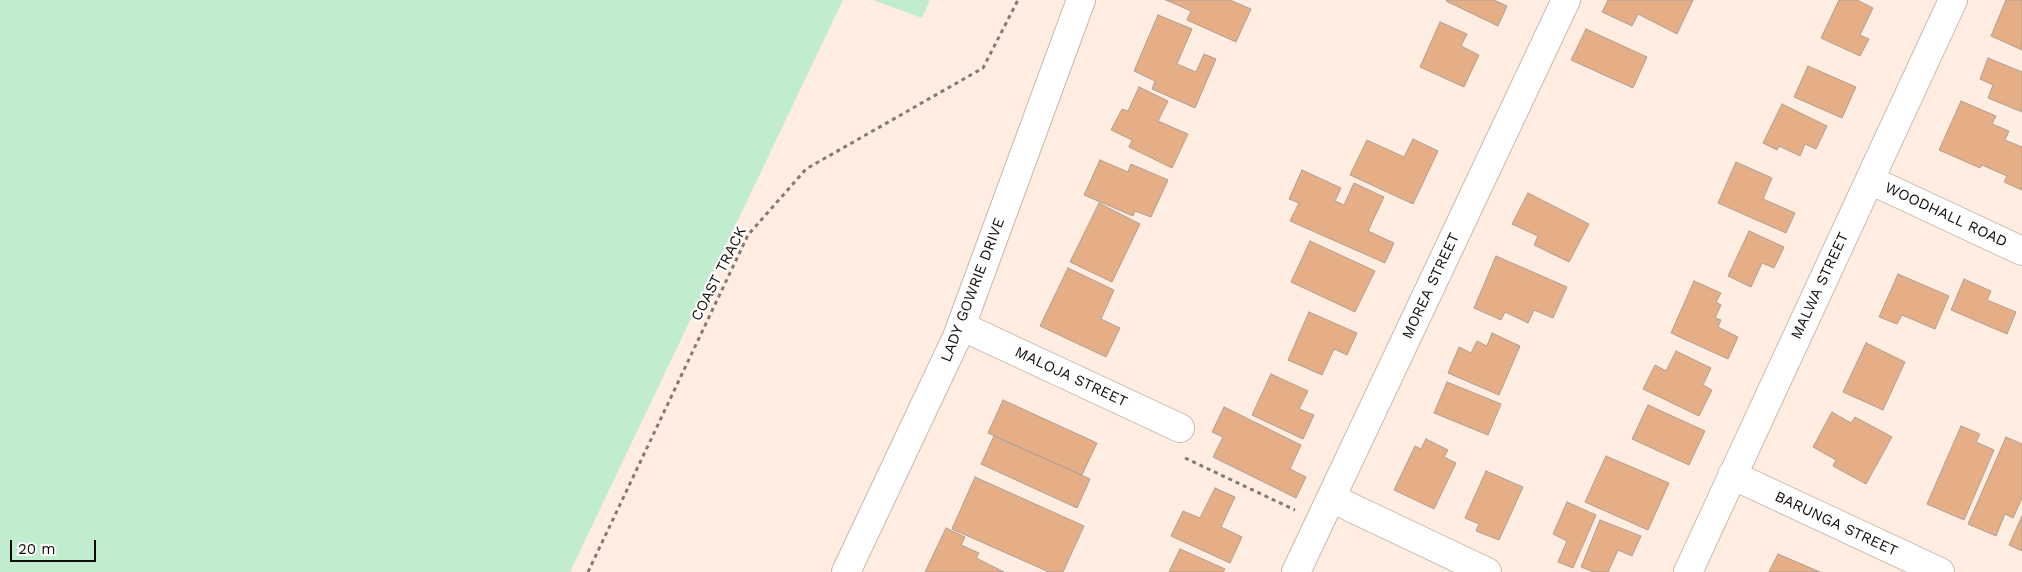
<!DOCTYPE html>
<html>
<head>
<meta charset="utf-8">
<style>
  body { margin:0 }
  #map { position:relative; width:2022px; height:572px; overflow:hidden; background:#ffede1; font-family:"Work Sans",sans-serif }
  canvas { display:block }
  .scale { position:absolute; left:10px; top:540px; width:86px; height:22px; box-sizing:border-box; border:2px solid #110c08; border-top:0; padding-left:6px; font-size:15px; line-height:18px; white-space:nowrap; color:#110c08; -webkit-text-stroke:4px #fefefe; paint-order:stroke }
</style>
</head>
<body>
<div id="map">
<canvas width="2022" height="572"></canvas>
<div class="scale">20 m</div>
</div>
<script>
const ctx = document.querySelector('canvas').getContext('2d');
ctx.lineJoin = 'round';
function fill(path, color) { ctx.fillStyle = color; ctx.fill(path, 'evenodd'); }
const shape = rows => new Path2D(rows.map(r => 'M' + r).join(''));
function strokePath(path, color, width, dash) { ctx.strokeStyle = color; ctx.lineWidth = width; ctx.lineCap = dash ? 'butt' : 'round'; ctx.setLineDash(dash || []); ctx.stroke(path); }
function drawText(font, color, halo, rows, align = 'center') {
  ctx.font = font + ' "Work Sans",sans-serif'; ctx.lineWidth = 4.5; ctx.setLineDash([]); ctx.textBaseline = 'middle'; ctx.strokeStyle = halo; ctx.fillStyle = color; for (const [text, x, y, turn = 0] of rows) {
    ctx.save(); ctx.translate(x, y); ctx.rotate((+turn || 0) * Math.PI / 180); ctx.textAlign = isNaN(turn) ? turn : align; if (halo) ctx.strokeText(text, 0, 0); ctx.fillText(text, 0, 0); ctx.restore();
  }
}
const green = shape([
  [0,0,843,0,570,572,0,572],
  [873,0,930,0,922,18]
]);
const building = shape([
  [1166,0,1230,0,1251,9,1236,42,1187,20,1191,11,1166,0],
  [1447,0,1494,0,1507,6,1498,26,1446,1,1447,0],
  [1608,0,1693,0,1677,34,1638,14,1632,26,1602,12,1608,0],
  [1839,0,1857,0,1873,8,1860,35,1869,39,1860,56,1821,38,1839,0],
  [2006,0,2022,0,2022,50,1991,36,2006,0],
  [1158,15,1192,29,1177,64,1196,72,1204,54,1216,59,1195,108,1152,89,1155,81,1134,71,1158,15],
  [1440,22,1467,34,1461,46,1479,55,1464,87,1420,67,1440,22],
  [1586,29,1647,57,1633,88,1571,60,1586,29],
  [1988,58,2022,72,2022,112,1988,98,1993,85,1980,79,1988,58],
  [1808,66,1856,87,1842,118,1794,97,1808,66],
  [1139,87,1168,101,1158,121,1188,134,1172,168,1129,147,1132,140,1111,130,1122,109,1128,111,1139,87],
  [1961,101,1996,116,1992,124,2009,131,2005,140,2022,147,2022,190,2004,182,2007,176,1982,165,1980,168,1939,150,1961,101],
  [1782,104,1827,126,1816,149,1805,144,1800,156,1779,146,1777,150,1763,143,1782,104],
  [1413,139,1438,151,1413,204,1350,175,1367,140,1404,157,1413,139],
  [1100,160,1128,172,1131,164,1168,180,1151,217,1135,211,1133,216,1084,195,1100,160],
  [1736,162,1772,178,1763,199,1795,213,1786,233,1718,203,1736,162],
  [1302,170,1341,188,1335,201,1344,205,1354,183,1384,197,1368,231,1394,243,1385,263,1290,221,1299,203,1289,199,1302,170],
  [1528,193,1589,224,1569,262,1534,245,1538,236,1512,224,1528,193],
  [1099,203,1140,224,1112,282,1070,262,1099,203],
  [1749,231,1784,247,1774,268,1762,263,1751,287,1728,276,1749,231],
  [1310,241,1375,271,1355,312,1291,282,1310,241],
  [1496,256,1567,287,1553,318,1534,310,1528,323,1505,312,1501,320,1474,308,1496,256],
  [1068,268,1114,290,1101,319,1120,328,1106,357,1040,326,1068,268],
  [1898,274,1949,296,1935,329,1902,315,1897,324,1879,317,1898,274],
  [1964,279,1991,291,1987,300,2016,312,2007,334,1951,310,1964,279],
  [1694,281,1721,293,1716,302,1721,305,1715,318,1721,320,1718,327,1738,337,1728,359,1671,333,1694,281],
  [1309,312,1357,333,1347,355,1334,349,1322,375,1288,360,1309,312],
  [1492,333,1520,346,1499,395,1448,373,1459,347,1471,353,1477,341,1487,346,1492,333],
  [1866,343,1905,362,1883,410,1843,392,1866,343],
  [1676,351,1711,368,1703,385,1712,390,1699,416,1643,389,1655,365,1666,371,1676,351],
  [1271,374,1308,391,1299,409,1314,415,1303,439,1252,415,1271,374],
  [1447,382,1501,404,1488,435,1434,413,1447,382],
  [1003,400,1097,443,1082,475,988,433,1003,400],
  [1648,405,1705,431,1689,465,1632,439,1648,405],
  [1224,407,1301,445,1290,469,1306,477,1296,498,1213,457,1223,437,1212,432,1224,407],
  [1832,412,1851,423,1855,417,1892,437,1866,484,1833,466,1836,460,1813,447,1832,412],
  [1961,426,1980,434,1976,442,1994,450,1964,520,1927,504,1961,426],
  [994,436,1090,479,1077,508,981,464,994,436],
  [2006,437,2022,444,2022,498,2013,518,2005,514,1996,536,1968,524,2006,437],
  [1426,439,1448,450,1444,457,1456,463,1434,509,1394,490,1415,446,1421,449,1426,439],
  [1606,456,1669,483,1648,530,1585,502,1606,456],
  [1486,471,1523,487,1499,540,1476,531,1479,524,1465,518,1486,471],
  [975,477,1084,526,1063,572,1049,572,952,529,975,477],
  [1215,488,1235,497,1221,527,1242,537,1230,563,1171,536,1183,511,1200,518,1215,488],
  [1567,502,1596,515,1573,568,1558,562,1567,541,1553,534,1567,502],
  [2022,516,2022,551,2009,545,2022,516],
  [1600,520,1641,536,1632,556,1618,550,1608,572,1594,572,1581,567,1600,520],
  [946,528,965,537,961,545,979,553,976,558,1004,572,925,572,946,528],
  [1180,549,1225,569,1223,572,1169,572,1180,549],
  [1778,554,1820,572,1769,572,1778,554]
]);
const path = shape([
  [1185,458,1295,510],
  [588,572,748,235,806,169,983,68,1018,0]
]);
const street = shape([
  [1870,180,2022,251],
  [961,326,1180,428],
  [1732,475,1940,572],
  [1331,498,1487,572],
  [1296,572,1566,0],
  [1688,572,1953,0]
]);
const secondary = shape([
  [846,572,957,337,1081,0]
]);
const streetNames = [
  ["WOODHALL ROAD",1946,215,25],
  ["COAST TRACK",719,274,-63],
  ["MOREA STREET",1431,286,-65],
  ["MALWA STREET",1820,286,-65],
  ["LADY GOWRIE DRIVE",973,290,-69],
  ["MALOJA STREET",1071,377,25],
  ["BARUNGA STREET",1836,524,25]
];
fill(green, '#c1ecce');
fill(building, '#e5ae86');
strokePath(building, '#af9f93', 1);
strokePath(street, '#c9b8ac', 30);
strokePath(secondary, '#c9b8ac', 30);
strokePath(path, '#857971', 3, [4, 4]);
strokePath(street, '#fff', 28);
strokePath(secondary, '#fff', 28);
drawText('15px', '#110c08', '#fefefe', streetNames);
</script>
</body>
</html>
